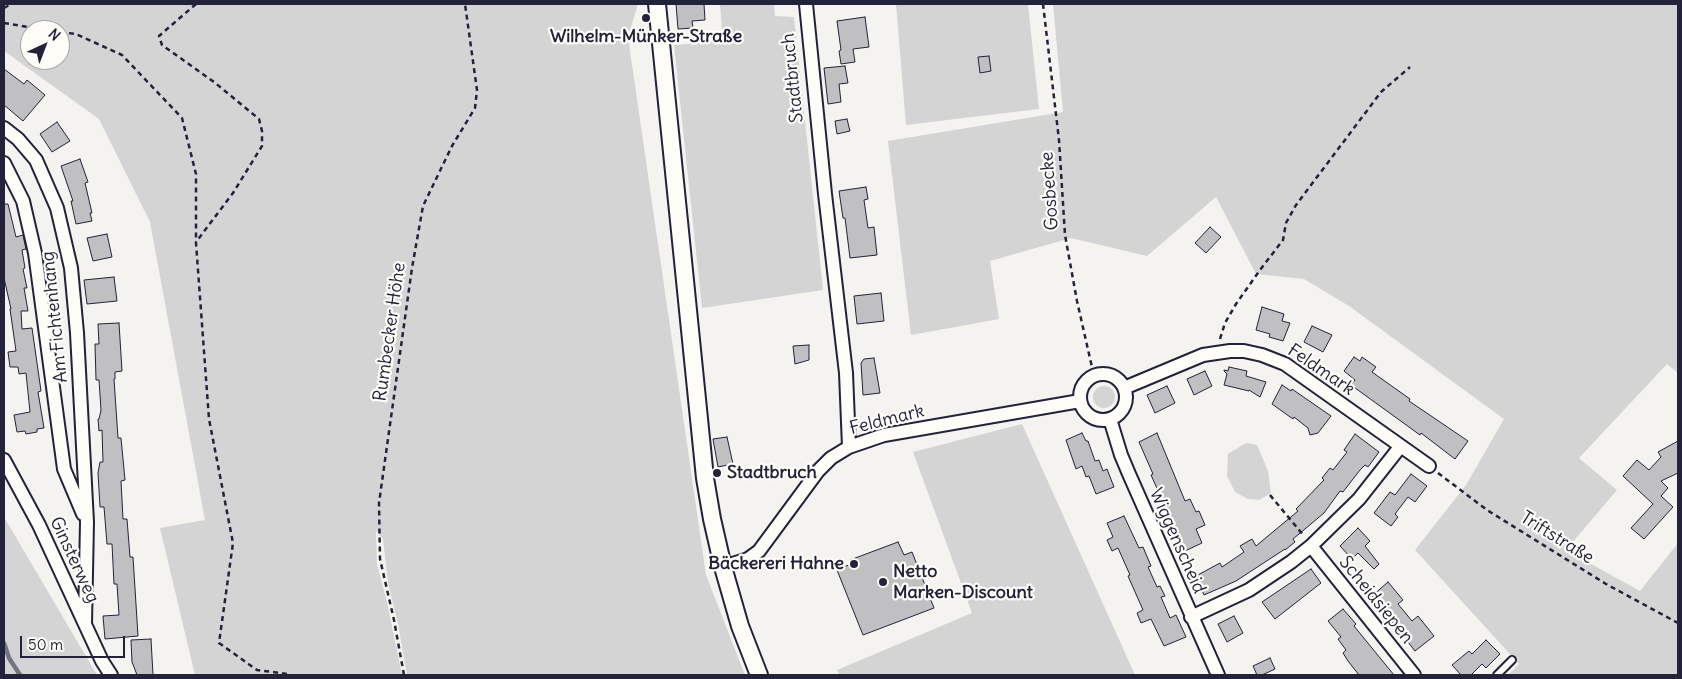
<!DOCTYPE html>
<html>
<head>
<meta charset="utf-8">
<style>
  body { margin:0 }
  #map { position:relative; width:1682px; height:679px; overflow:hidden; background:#f4f3ef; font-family:Delius,sans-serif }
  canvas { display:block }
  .frame { position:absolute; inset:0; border:5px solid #22223b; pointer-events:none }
  .north { position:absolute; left:20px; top:20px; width:50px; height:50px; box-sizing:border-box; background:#fdfcf7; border:1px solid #a5a5ac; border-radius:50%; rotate:43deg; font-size:14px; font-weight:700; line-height:20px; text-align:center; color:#22223b }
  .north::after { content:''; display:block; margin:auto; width:18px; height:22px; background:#22223b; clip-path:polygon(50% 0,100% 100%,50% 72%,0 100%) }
  .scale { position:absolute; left:20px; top:636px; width:105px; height:22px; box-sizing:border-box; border:2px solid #22223b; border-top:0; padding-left:6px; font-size:15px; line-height:18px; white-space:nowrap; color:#22223b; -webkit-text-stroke:4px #fdfcf7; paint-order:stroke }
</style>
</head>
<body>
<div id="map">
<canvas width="1682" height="679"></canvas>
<div class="frame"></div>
<div class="north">N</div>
<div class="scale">50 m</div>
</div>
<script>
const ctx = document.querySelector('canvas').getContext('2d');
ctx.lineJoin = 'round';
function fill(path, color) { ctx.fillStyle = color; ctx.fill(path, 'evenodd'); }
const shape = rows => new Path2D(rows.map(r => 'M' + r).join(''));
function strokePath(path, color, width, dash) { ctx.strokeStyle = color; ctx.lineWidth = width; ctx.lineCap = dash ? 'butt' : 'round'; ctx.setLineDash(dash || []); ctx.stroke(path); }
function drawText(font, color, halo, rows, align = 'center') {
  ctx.font = font + ' Delius,sans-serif'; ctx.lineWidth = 4.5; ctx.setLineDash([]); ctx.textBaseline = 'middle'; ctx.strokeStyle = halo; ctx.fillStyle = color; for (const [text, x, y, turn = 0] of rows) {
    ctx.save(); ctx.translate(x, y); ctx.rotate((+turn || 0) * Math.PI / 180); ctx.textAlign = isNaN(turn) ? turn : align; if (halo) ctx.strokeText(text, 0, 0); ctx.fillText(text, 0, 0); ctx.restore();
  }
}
const green = shape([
  [4,4,638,4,628,37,706,575,745,675,407,675,398,624,388,583,383,539,376,531,377,564,387,602,402,675,195,675,160,528,205,520,150,222,99,119,4,51],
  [30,30,60,30,60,60,30,60],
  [720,4,774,4,775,16,794,17,823,290,702,308,674,45,723,41],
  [896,4,1028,4,1039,109,906,125],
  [1053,4,1678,4,1678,373,1667,364,1579,458,1617,490,1566,550,1640,591,1678,543,1678,675,1508,675,1519,664,1415,550,1466,485,1504,419,1349,306,1304,279,1256,274,1216,197,1147,256,1071,238,990,261,999,319,911,335,888,141,1063,112],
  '1093 397a11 11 0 1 1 22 0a11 11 0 1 1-22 0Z',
  [1022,424,1135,675,840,675,837,670,972,613,913,452],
  [1246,443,1257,445,1268,471,1271,493,1259,500,1248,499,1235,492,1227,476,1228,454],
  [4,517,97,675,4,675]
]);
const stream = shape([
  [4,643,9,658,20,675]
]);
const building = shape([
  [676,4,704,4,705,20,692,21,693,28,678,29,676,4],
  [865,17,869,47,853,49,855,62,841,64,839,51,841,50,837,21,865,17],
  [989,56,991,71,980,73,978,57,989,56],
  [845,66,848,83,839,84,841,102,828,104,824,68,845,66],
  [4,69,24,84,27,80,45,95,23,121,4,105,4,69],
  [847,119,850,131,837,134,835,121,847,119],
  [57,122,70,141,52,152,40,134,57,122],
  [80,159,88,182,85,183,92,213,90,213,92,221,76,224,71,201,73,201,61,166,80,159],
  [866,187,868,199,864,200,868,228,874,227,877,255,850,258,845,218,843,218,839,191,866,187],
  [4,204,8,204,16,237,23,235,26,249,22,250,25,268,23,269,27,288,24,288,28,311,21,311,22,329,32,328,41,391,38,392,44,428,37,429,37,432,26,434,25,431,17,432,14,415,30,412,26,373,19,374,18,367,10,367,8,352,16,351,10,309,11,309,4,278,4,204],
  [1210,227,1221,237,1206,253,1195,243,1210,227],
  [107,234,112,257,93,261,87,238,107,234],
  [114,277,117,301,87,304,84,280,114,277],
  [881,293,884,321,857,324,854,296,881,293],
  [1262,307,1284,314,1282,321,1290,323,1283,341,1269,337,1270,334,1256,330,1262,307],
  [119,323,122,371,115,372,115,379,114,379,118,438,121,438,125,480,121,481,123,519,127,519,130,557,133,557,138,636,105,639,103,616,119,615,117,584,114,584,112,544,107,544,104,507,100,507,98,473,100,462,103,462,102,430,99,431,98,419,99,419,101,410,99,380,96,380,95,344,99,344,98,324,119,323],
  [1312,326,1332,335,1323,352,1304,342,1312,326],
  [809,345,809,360,795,364,793,346,809,345],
  [1354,357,1360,361,1362,357,1376,367,1372,372,1410,399,1409,401,1468,441,1455,459,1421,433,1420,435,1351,385,1355,380,1344,371,1354,357],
  [874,358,880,393,863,395,861,363,864,359,874,358],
  [1229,367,1247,371,1246,376,1266,382,1260,397,1249,390,1249,391,1224,385,1227,374,1224,371,1224,370,1228,371,1229,367],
  [1205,371,1212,386,1194,395,1187,379,1205,371],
  [1282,385,1291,391,1292,389,1331,416,1318,433,1310,435,1308,428,1294,417,1293,419,1272,404,1282,385],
  [1167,386,1175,403,1155,413,1147,395,1167,386],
  [1082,433,1086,441,1088,441,1095,461,1099,460,1103,471,1107,469,1114,487,1096,494,1089,476,1086,477,1082,466,1076,469,1066,440,1082,433],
  [1157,433,1185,501,1190,499,1196,512,1199,511,1205,525,1196,529,1202,543,1185,551,1151,475,1153,474,1139,442,1157,433],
  [1355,434,1379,452,1368,467,1365,465,1360,470,1343,492,1340,491,1324,513,1293,539,1295,542,1285,550,1285,549,1236,581,1204,595,1196,576,1220,563,1222,567,1244,552,1240,546,1252,539,1256,546,1298,511,1296,509,1324,480,1322,478,1330,468,1333,470,1347,452,1344,450,1355,434],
  [727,437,733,464,718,467,713,439,727,437],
  [1678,441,1678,473,1661,481,1668,488,1661,496,1673,507,1644,539,1631,528,1653,504,1623,476,1637,460,1649,470,1661,457,1658,452,1678,441],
  [1411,474,1427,486,1415,502,1408,497,1395,514,1398,517,1391,526,1374,513,1390,492,1395,495,1411,474],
  [1124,516,1139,548,1143,547,1151,566,1148,567,1157,587,1160,586,1165,596,1161,597,1170,618,1176,615,1186,637,1164,646,1151,619,1141,623,1137,613,1143,610,1128,576,1130,575,1118,548,1112,551,1107,540,1113,537,1107,523,1124,516],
  [1358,528,1370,541,1365,546,1379,564,1374,569,1358,553,1352,559,1340,546,1358,528],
  [898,542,904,555,912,552,934,608,863,635,837,570,851,564,850,560,898,542],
  [1311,569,1321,583,1275,619,1262,602,1311,569],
  [1388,582,1403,600,1398,604,1412,621,1418,616,1434,636,1415,651,1372,596,1388,582],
  [1343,609,1356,624,1354,626,1394,675,1359,675,1348,661,1343,653,1346,650,1338,639,1341,637,1328,621,1343,609],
  [1234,616,1243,633,1227,642,1218,624,1234,616],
  [151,639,153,675,137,675,132,662,131,640,151,639],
  [1486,640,1500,654,1486,668,1482,664,1471,675,1461,675,1452,665,1469,651,1472,654,1486,640],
  [1270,658,1275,669,1262,675,1257,675,1253,666,1270,658]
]);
const path = shape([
  [196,4,159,36,162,45,214,82,259,119,262,131,262,146,233,193,196,242],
  [1043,4,1059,140,1065,235,1077,301,1094,376],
  [4,8,11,4],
  [4,23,47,30],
  [60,32,76,34,122,55,182,118,196,174,196,243,209,419,233,543,219,643,257,670,288,674,290,675],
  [1220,339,1225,323,1236,304,1260,270,1283,240,1286,223,1296,205,1381,92,1410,67],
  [1438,473,1487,510,1606,584,1678,623],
  [1270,495,1304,536],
  [404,675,394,620,380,559,379,503,412,268,423,206,452,146,475,108,477,90,465,4]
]);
const service = shape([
  [1497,675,1512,660]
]);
const minor = shape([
  [806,4,825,194,846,373,849,447],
  [4,128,18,139,36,160,57,208,71,268,77,333,87,522,85,624],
  [4,163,23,201,35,253,64,469,83,514],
  '1080 397a23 23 0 1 1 46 0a23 23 0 1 1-46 0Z',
  [1124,388,1203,355,1230,351,1244,351,1262,355,1285,364,1429,466],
  [1110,419,1121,455,1129,474,1218,675],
  [4,460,39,525,102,661,111,675],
  [1311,546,1414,675],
  [723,567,748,559,759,551,818,471,831,458,849,447,884,435,1080,401],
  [1191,617,1249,590,1291,562,1311,546,1359,499,1400,447]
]);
const tertiary = shape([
  [657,4,705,478,712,519,723,567,740,626,759,675]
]);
const markers = [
  [646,18,5,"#22223b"],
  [717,473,5,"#22223b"],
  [854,564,5,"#22223b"],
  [883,582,5,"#22223b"]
];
const poiNames = [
  ["Wilhelm-Münker-Straße",646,37,"center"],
  ["Stadtbruch",727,473],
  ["Bäckereri Hahne",844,564,"right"],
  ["Netto",893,572],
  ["Marken-Discount",893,593]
];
const streetNames = [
  ["Stadtbruch",793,78,-96],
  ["Gosbecke",1050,191,-94],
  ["Am Fichtenhang",55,317,-96],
  ["Rumbecker Höhe",390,332,-82],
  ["Feldmark",1321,370,34],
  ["Feldmark",887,420,-14],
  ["Triftstraße",1557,538,32],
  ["Wiggenscheid",1177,541,66],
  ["Ginsterweg",74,560,65],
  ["Scheidsiepen",1376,600,51]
];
fill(green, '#d5d4d5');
strokePath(stream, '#757582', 4.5);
fill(building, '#c0bfc2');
strokePath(building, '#22223b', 1);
strokePath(service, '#22223b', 10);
strokePath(minor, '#22223b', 16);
strokePath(tertiary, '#22223b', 20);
strokePath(path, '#22223b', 2.5, [5, 4]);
strokePath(service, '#fdfcf7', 6);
strokePath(minor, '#fdfcf7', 12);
strokePath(tertiary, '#fdfcf7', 16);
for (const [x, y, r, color] of markers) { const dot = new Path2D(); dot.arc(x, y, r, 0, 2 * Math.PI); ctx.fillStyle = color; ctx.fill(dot); strokePath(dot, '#fdfcf7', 2); }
drawText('bold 18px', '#22223b', '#fdfcf7', poiNames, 'left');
drawText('18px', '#22223b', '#fdfcf7', streetNames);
</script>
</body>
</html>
